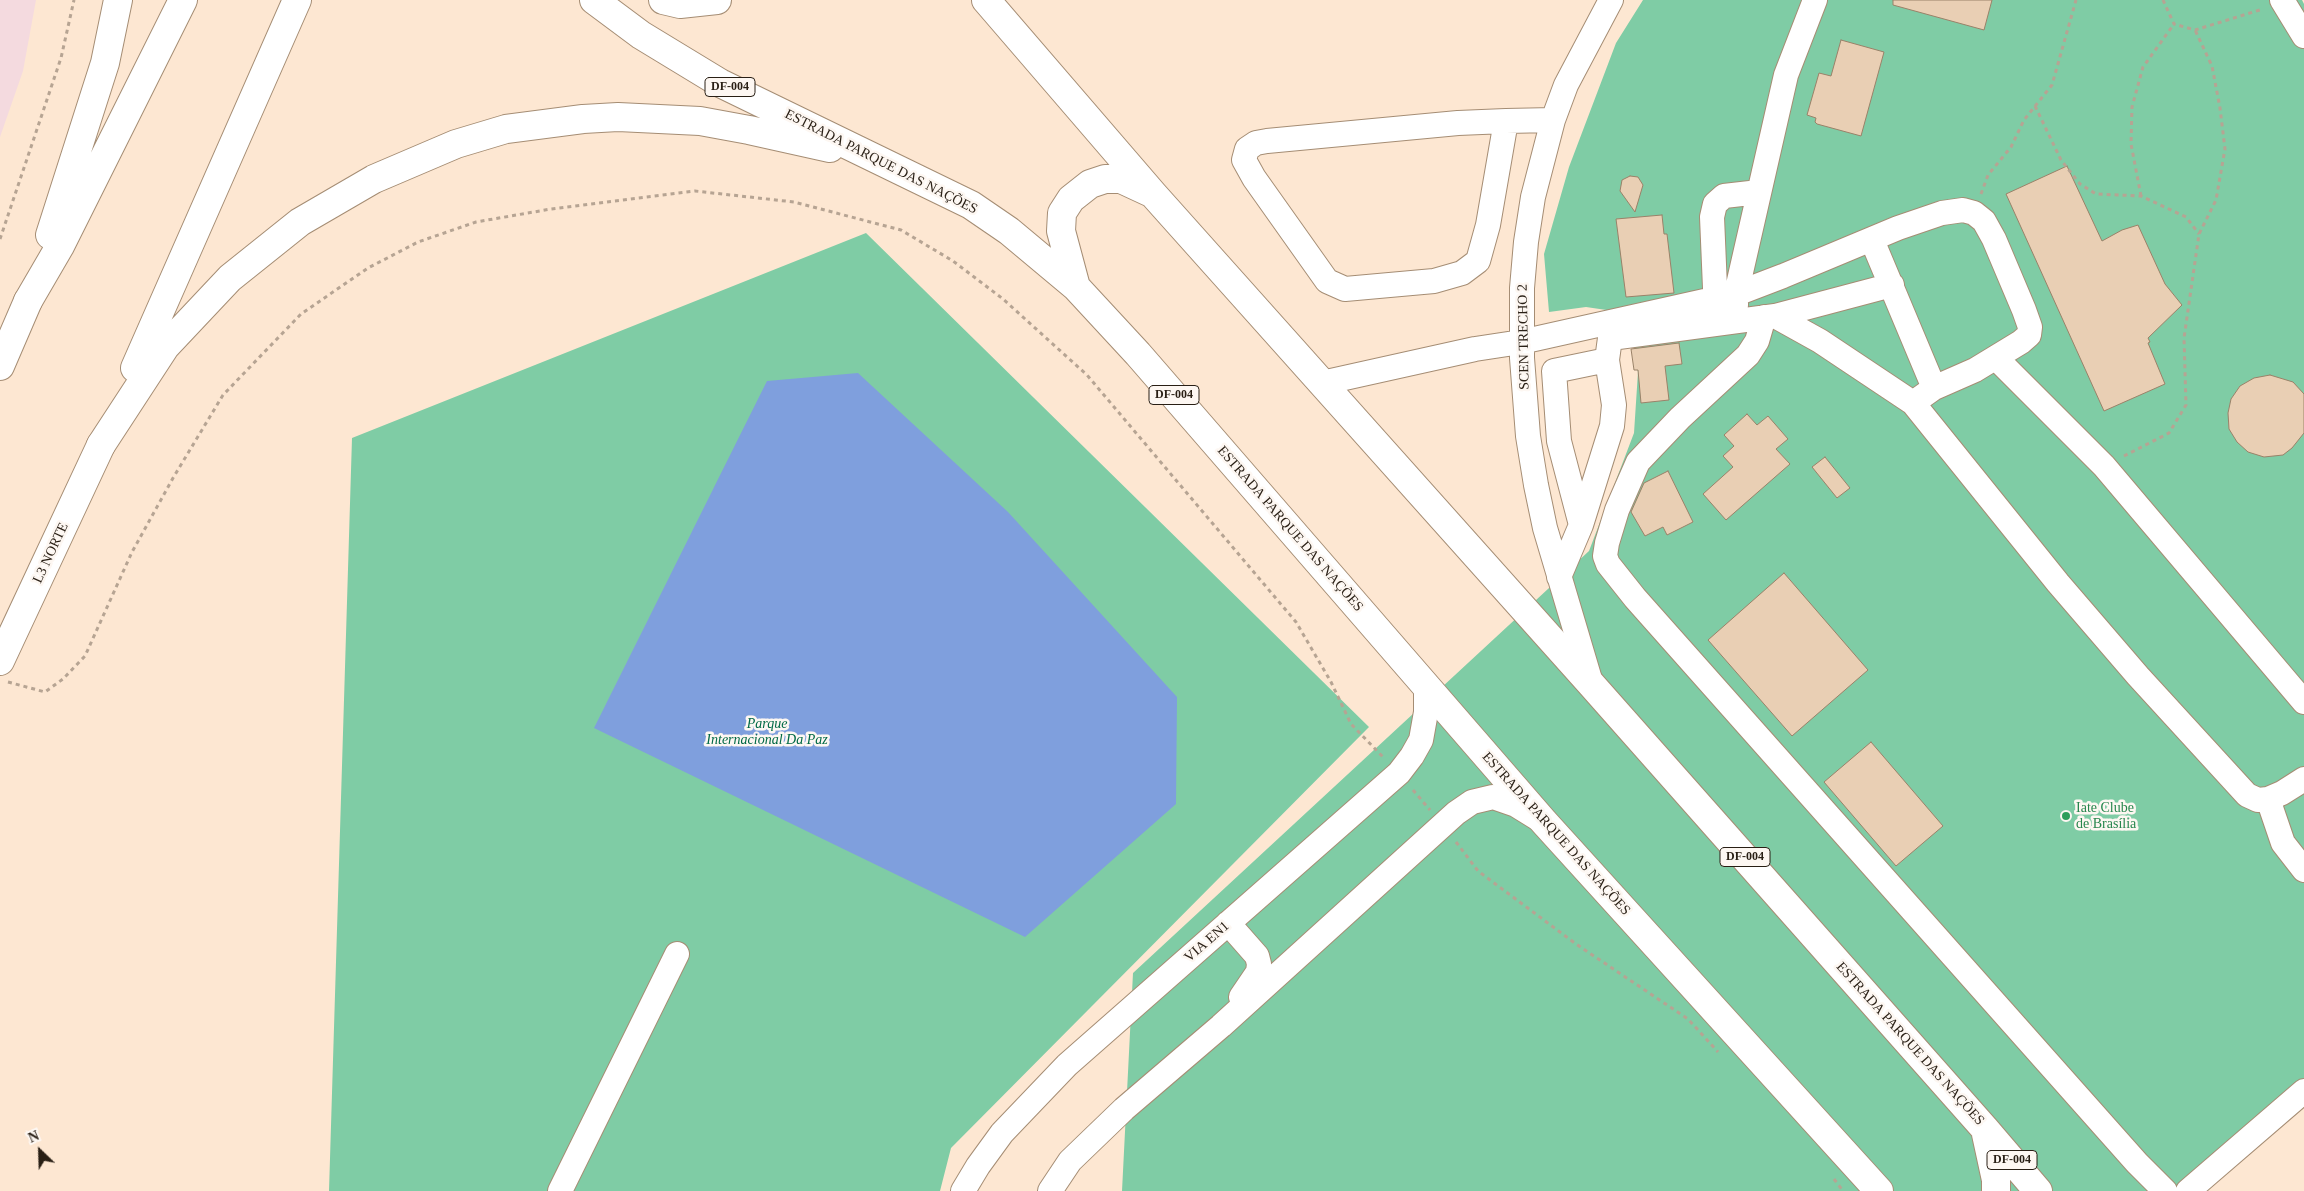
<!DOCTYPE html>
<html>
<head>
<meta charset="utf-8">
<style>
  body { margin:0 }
  #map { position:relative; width:2304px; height:1191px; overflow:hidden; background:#fde7d2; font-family:"Times New Roman",serif }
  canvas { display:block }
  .north { position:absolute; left:15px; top:1126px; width:50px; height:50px; -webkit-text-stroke:4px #fdf7f2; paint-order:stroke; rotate:336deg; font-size:14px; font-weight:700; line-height:20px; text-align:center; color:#291f15 }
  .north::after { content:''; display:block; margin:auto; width:18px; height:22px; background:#291f15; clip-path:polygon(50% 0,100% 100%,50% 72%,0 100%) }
</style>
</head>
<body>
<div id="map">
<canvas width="2304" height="1191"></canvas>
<div class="north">N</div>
</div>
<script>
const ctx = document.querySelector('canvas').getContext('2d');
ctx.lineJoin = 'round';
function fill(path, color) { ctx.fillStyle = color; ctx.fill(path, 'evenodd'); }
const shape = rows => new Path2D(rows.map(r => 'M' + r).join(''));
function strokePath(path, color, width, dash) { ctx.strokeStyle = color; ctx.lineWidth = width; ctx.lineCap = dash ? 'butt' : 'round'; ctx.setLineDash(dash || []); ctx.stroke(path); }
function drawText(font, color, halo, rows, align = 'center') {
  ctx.font = font + ' "Times New Roman",serif'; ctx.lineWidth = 5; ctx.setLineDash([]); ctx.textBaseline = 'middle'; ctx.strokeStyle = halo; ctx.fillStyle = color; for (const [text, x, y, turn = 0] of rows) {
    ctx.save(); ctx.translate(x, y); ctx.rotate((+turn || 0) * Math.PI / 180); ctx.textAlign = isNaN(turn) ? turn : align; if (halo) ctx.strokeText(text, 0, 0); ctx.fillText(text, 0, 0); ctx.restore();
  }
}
const education = shape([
  [0,0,36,0,23,71,0,137]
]);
const green = shape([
  [1643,0,2302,0,2304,4,2304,1080,2174,1191,1122,1191,1133,973,1589,551,1634,433,1638,372,1627,313,1586,307,1549,312,1544,254,1569,167,1616,43],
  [866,233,1369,727,951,1148,940,1191,329,1191,352,438]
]);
const water = shape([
  [858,373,1008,512,1177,697,1176,804,1025,937,594,728,767,381]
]);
const building = shape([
  [1893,0,1992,0,1984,30,1893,5,1893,0],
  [1841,40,1884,52,1861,136,1817,124,1815,122,1816,118,1807,115,1819,73,1831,76,1841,40],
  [2067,166,2102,241,2122,230,2138,225,2165,284,2182,305,2148,338,2150,342,2148,343,2165,384,2104,411,2006,194,2067,166],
  [1630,176,1638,177,1643,185,1635,212,1620,191,1622,180,1630,176],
  [1662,215,1664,234,1667,234,1674,293,1626,297,1616,219,1662,215],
  [1679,343,1682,364,1665,366,1669,400,1641,403,1638,370,1634,370,1631,349,1679,343],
  [2270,375,2293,382,2304,394,2304,433,2292,448,2283,455,2264,457,2248,452,2237,442,2229,429,2228,413,2231,399,2240,386,2254,378,2270,375],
  [1747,414,1757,425,1768,416,1788,439,1776,449,1790,464,1726,520,1703,494,1733,467,1723,456,1734,446,1724,435,1747,414],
  [1825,457,1850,488,1837,498,1812,467,1825,457],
  [1668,471,1693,522,1667,535,1663,527,1645,536,1631,512,1644,483,1668,471],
  [1784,573,1868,670,1792,736,1708,640,1784,573],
  [1871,742,1943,826,1896,866,1824,782,1871,742]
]);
const path = shape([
  [2163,0,2174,24,2195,30,2263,9],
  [2035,106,2061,160,2080,184,2096,194,2141,196,2186,217,2199,234],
  [1981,194,1988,175,2011,147,2024,120,2052,85,2076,0],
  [2141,196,2131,144,2132,107,2143,67,2174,24],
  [0,239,61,58,74,0],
  [2124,456,2169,433,2186,405,2184,338,2199,234,2216,200,2225,149,2220,108,2212,66,2195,30],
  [8,682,45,692,63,679,85,656,132,552,173,478,223,395,301,314,368,268,418,242,476,222,551,209,695,191,794,202,901,230,953,261,1003,299,1087,375,1296,622,1331,682,1351,724,1383,757],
  [1413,790,1430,810],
  [1456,842,1478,871,1576,944,1688,1019,1718,1052],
  [1834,1179,1843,1191]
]);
const minor = shape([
  [2282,0,2304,36],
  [1506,121,1488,225,1478,261,1462,273,1434,281,1345,289,1327,281,1254,178,1244,160,1247,149,1256,143,1267,141,1458,123,1506,121,1553,120],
  [1872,240,1934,388],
  [1736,305,1736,294,1786,75,1815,0],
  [1716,312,1712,217,1715,204,1724,196,1759,192],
  [1775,316,1820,341,1913,403,2058,583,2138,676,2247,795,2258,800,2268,799,2282,793,2304,779],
  [1764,317,1757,341,1748,355,1680,418,1638,462,1617,510,1607,543,1605,556,1608,564,1635,598,2137,1163,2165,1191],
  [1611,338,1775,316,1892,285],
  [1996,358,2104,466,2304,702],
  [1322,383,1475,349,1521,342,1736,294,1783,276,1898,228,1942,213,1963,210,1974,213,1984,221,1994,239,2024,310,2030,327,2029,335,2021,342,1975,370,1934,388,1913,403],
  [1581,525,1559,441,1554,371,1607,360],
  [1559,577,1581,525,1612,426,1614,405,1607,360,1610,338],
  [1591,683,1545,528,1536,485,1528,436,1522,358,1522,288,1526,242,1533,197,1553,120,1566,85,1611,0],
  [2268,799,2283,843,2304,870],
  [1228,923,1257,956,1259,964,1258,972,1241,997],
  [560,1191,677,954],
  [963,1191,978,1166,1002,1133,1067,1065,1399,773,1412,756,1421,740,1426,712,1426,685],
  [1050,1191,1070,1161,1124,1109,1221,1026,1456,813,1472,802,1493,797,1516,805,1537,818],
  [2188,1191,2304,1091]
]);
const major = shape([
  [0,366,28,301],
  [0,661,101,445]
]);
const highway = shape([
  [594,0,641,35,720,83,971,205,1009,231,1076,287,1138,354,1544,822,1879,1191],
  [663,0,680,4,717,0],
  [986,0,1153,194,1591,684,1985,1129,2038,1191],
  [50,235,105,63,118,0],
  [1076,287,1061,231,1062,213,1071,199,1090,184,1105,179,1121,179,1149,192],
  [28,301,60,246,183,0],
  [135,368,297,0],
  [101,445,165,347,230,278,300,222,374,179,456,144,506,129,583,119,618,117,700,121,749,130,830,148],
  [1986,1134,1996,1180,1996,1191]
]);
const markers = [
  [2066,816,5,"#2e9e5b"]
];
const shields = [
  [730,87,50],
  [1174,395,50],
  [1745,857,50],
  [2012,1160,50]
];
const shieldNames = [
  ["DF-004",730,87],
  ["DF-004",1174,395],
  ["DF-004",1745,857],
  ["DF-004",2012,1160]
];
const streetNames = [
  ["ESTRADA PARQUE DAS NAÇÕES",881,162,27],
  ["SCEN TRECHO 2",1524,337,-91],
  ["ESTRADA PARQUE DAS NAÇÕES",1290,529,49],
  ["L3 NORTE",51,553,-65],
  ["ESTRADA PARQUE DAS NAÇÕES",1556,834,48],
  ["VIA EN1",1207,942,-41],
  ["ESTRADA PARQUE DAS NAÇÕES",1910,1044,48]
];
const parkNames = [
  ["Parque",767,724],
  ["Internacional Da Paz",767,740]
];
const leisureNames = [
  ["Iate Clube",2076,808],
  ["de Brasília",2076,824]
];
fill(education, '#f4dadf');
fill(green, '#7fcca5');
fill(water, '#7f9fdd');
fill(building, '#e9cfb4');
strokePath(building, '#9a8269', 1);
strokePath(minor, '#a58d74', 26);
strokePath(major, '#a58d74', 30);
strokePath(highway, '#a58d74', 30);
strokePath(path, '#b6a493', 3, [4, 4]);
strokePath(minor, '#fff', 24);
strokePath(major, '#fff', 28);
strokePath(highway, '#fff', 28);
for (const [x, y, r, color] of markers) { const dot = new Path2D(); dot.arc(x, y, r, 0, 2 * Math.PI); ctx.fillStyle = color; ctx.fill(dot); strokePath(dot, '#fdf7f2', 2); }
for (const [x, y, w] of shields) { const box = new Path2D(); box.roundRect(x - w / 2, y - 9.5, w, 19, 4); ctx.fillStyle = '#fdf7f2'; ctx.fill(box); strokePath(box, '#291f15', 1); }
drawText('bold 12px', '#291f15', null, shieldNames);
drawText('14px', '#291f15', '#fdf7f2', streetNames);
drawText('italic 14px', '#006945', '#fdf7f2', parkNames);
drawText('14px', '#27864d', '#fdf7f2', leisureNames, 'left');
</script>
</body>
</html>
